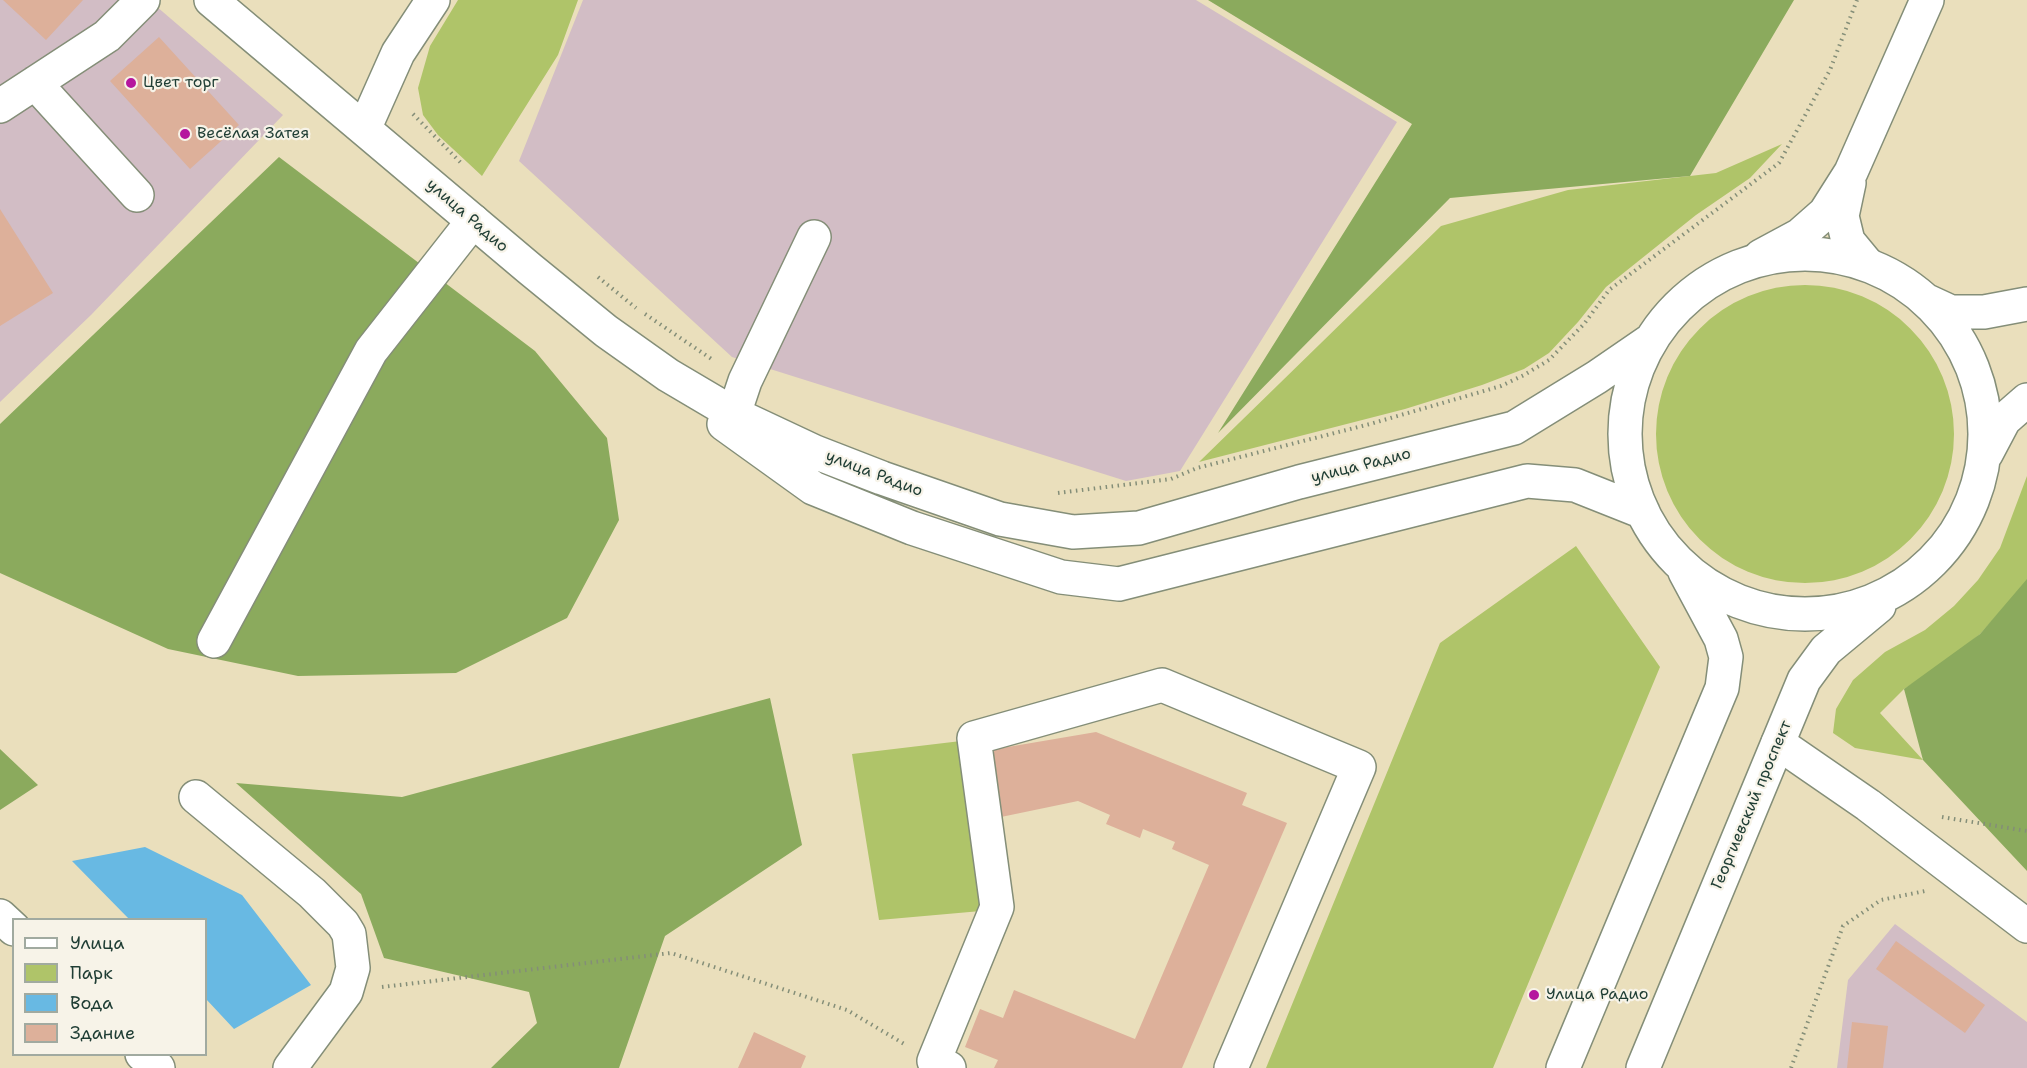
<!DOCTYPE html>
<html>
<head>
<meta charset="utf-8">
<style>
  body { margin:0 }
  #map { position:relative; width:2027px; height:1068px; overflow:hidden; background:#eadfbc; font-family:"Shantell Sans",sans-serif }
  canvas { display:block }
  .legend { position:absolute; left:12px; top:918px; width:195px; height:138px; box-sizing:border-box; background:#f7f3e8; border:2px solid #a1aaa0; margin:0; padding:8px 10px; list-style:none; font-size:18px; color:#1f3d34 }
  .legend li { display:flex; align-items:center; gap:12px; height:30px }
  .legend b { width:30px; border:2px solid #a1aaa0 }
</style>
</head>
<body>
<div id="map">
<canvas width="2027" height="1068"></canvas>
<ul class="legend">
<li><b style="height:8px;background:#fff"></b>Улица</li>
<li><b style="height:16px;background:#afc469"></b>Парк</li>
<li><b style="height:16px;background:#68b9e3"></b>Вода</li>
<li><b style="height:16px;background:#ddb09a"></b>Здание</li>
</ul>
</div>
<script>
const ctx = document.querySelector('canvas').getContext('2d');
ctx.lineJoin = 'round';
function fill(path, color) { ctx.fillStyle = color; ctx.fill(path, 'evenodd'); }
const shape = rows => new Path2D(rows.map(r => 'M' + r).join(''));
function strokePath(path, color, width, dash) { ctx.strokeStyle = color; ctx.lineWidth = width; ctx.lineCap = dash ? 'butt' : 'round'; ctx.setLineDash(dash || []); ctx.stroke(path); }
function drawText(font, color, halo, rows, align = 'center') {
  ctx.font = font + ' "Shantell Sans",sans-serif'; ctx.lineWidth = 4.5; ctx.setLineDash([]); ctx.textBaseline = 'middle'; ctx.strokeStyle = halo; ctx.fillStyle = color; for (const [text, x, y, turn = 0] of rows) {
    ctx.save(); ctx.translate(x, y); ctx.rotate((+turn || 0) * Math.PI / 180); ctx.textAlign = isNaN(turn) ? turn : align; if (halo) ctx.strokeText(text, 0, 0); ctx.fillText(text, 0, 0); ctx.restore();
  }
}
const industrial = shape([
  [0,0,149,0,283,115,91,315,0,402],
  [583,0,1196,0,1397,122,1180,471,1126,481,732,357,519,161],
  [1895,924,2027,1022,2027,1068,1837,1068,1848,980]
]);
const green = shape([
  [458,0,578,0,558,55,482,176,438,135,423,115,418,88,430,46],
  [1782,144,1750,178,1696,215,1606,287,1578,322,1549,353,1524,369,1482,385,1405,409,1199,462,1441,226,1568,190,1716,173],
  '1656 434a149 149 0 1 1 298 0a149 149 0 1 1-298 0Z',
  [2027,476,2027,582,1980,634,1944,664,1904,689,1880,713,1923,760,1855,748,1833,733,1836,709,1853,680,1885,652,1925,630,1954,606,1978,580,2000,548],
  [1576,546,1660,667,1493,1068,1266,1068,1440,643],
  [961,741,981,911,879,920,852,754]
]);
const forest = shape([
  [1208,0,1794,0,1690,176,1450,198,1218,433,1412,124],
  [279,157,535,351,607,438,619,520,567,618,456,673,298,676,168,649,0,573,0,424],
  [2027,579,2027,871,1923,760,1904,689,1980,634],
  [770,698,802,845,665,936,619,1068,491,1068,537,1023,529,992,384,958,361,894,236,783,402,797],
  [0,749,38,785,0,810]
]);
const water = shape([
  [145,847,242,895,311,985,234,1029,206,999,206,920,129,919,72,861]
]);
const building = shape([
  [3,0,83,0,46,40],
  [159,37,239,125,190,169,110,81],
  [0,209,53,293,0,326],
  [1096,732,1247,793,1242,805,1287,823,1182,1068,994,1068,998,1060,965,1047,980,1009,1003,1018,1014,990,1135,1039,1209,865,1172,849,1175,842,1143,829,1140,838,1106,824,1110,815,1078,801,1001,817,990,750],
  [1896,941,1985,1005,1965,1033,1876,969],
  [1852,1022,1888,1026,1883,1068,1847,1068],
  [754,1032,806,1056,801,1068,738,1068]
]);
const path = shape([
  [413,114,461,163],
  [598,277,636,308],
  [645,314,713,360],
  [1058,493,1171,479,1197,468,1370,424,1501,386,1524,375,1549,360,1584,324,1609,290,1779,163,1830,70,1857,0],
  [1942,817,2027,831],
  [382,987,671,953,847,1010,906,1045],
  [1791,1068,1843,926,1881,900,1925,891]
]);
const minor = shape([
  [35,83,137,195],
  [0,106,107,36,143,0],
  [365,127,398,53,433,0],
  [1849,183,1842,216,1848,241,1867,264],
  [1761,256,1800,235,1825,213,1851,172,1927,0],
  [734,414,745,381,814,237],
  [214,641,371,351,473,221],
  [1778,743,1868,805,2027,926],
  [196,797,312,893,343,924,349,934,353,968,346,992,290,1068],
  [0,916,14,929],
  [142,1054,158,1068],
  [949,1068,934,1061,997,907,974,738,1162,685,1359,767,1231,1068]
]);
const major = shape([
  [211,0,530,269,606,331,668,375,734,414,815,452,882,478,1000,519,1073,532,1139,528,1299,482,1514,428,1597,377,1648,342],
  '1625 434a180 180 0 1 1 360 0a180 180 0 1 1-360 0Z',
  [1925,300,1951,312,1984,312,2027,304],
  [724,424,813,488,912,528,1061,577,1119,584,1527,481,1575,485,1643,512],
  [1986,454,2004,420,2027,400],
  [1563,1068,1722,688,1726,657,1721,639,1685,572],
  [1643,1068,1804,680,1826,650,1879,606]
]);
const markers = [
  [131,83,6,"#b5179e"],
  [185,134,6,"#b5179e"],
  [1534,995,6,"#b5179e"]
];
const poiNames = [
  ["Цвет торг",143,83],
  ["Весёлая Затея",197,134],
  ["Улица Радио",1546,995]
];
const streetNames = [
  ["улица Радио",467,216,41],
  ["улица Радио",1361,466,-14],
  ["улица Радио",874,474,21],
  ["Георгиевский проспект",1752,805,-67]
];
fill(industrial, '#d2bdc5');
fill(green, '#afc469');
fill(forest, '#8baa5d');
fill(water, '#68b9e3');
fill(building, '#ddb09a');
strokePath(minor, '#848e78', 36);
strokePath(major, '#848e78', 36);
strokePath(path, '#848e78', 4, [1.5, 4.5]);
strokePath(minor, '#fff', 33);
strokePath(major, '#fff', 33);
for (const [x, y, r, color] of markers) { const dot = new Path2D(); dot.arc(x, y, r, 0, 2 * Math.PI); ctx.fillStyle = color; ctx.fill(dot); strokePath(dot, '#f7f3e8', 2); }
drawText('16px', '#1f3d34', '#f7f3e8', poiNames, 'left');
drawText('16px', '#1f3d34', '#f7f3e8', streetNames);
</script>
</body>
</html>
